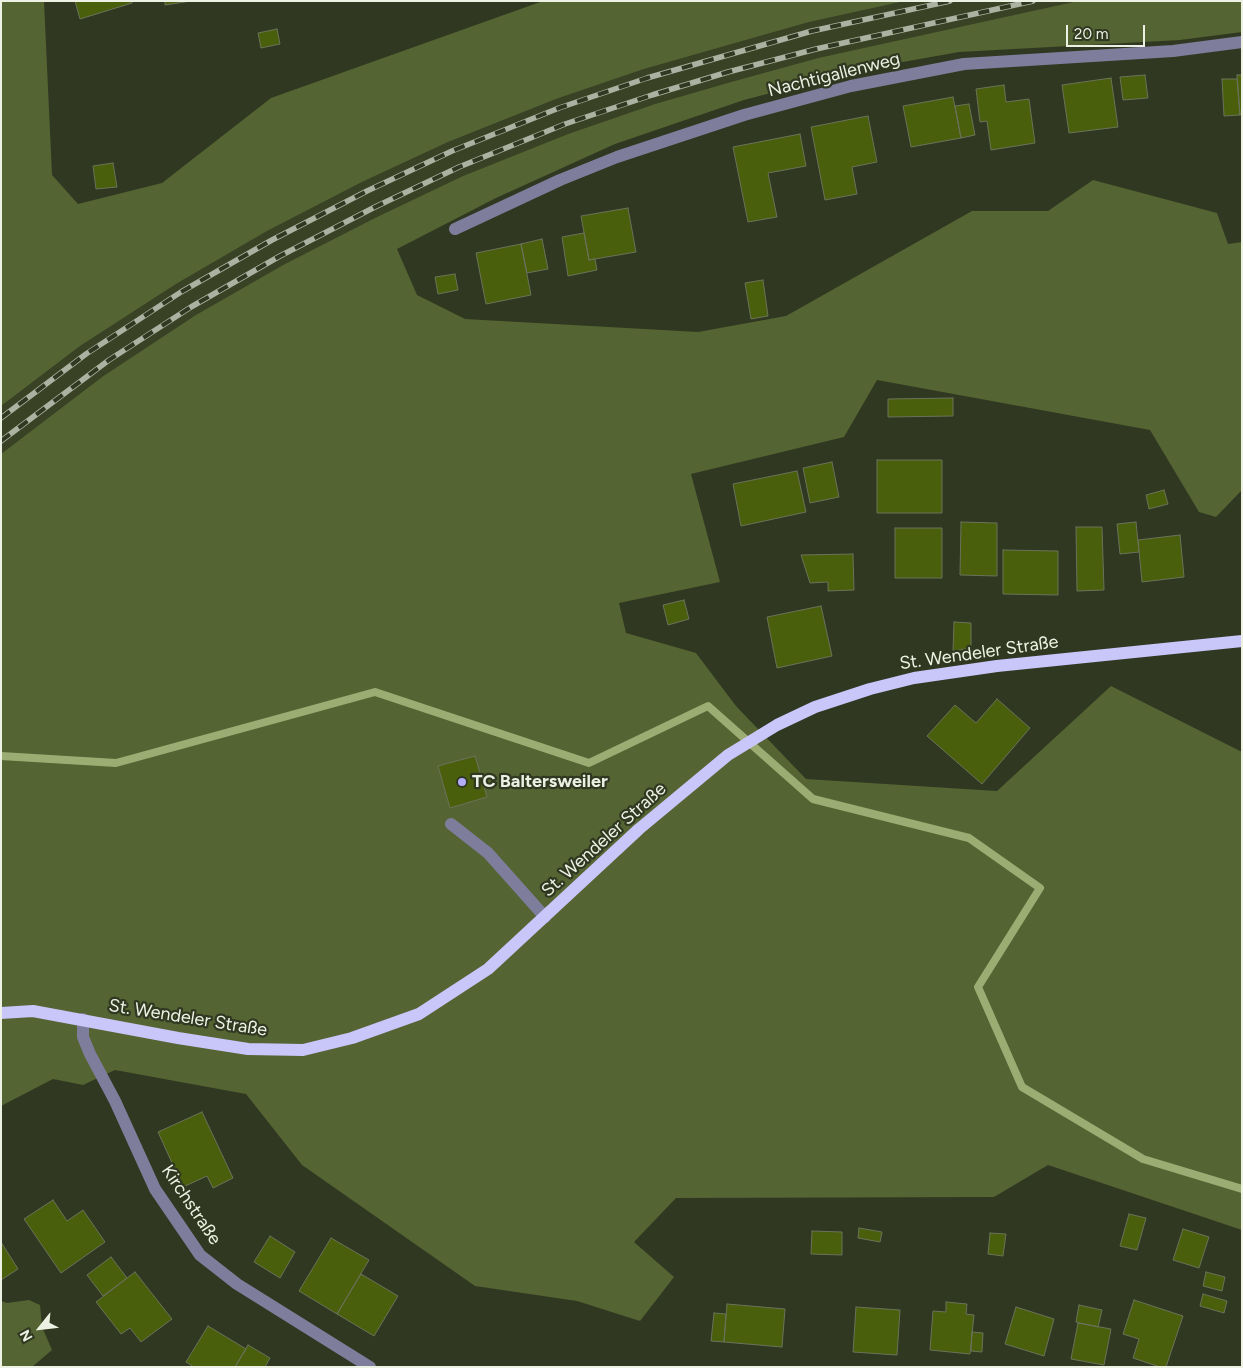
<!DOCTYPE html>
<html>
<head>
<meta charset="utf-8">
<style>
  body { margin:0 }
  #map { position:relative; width:1243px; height:1368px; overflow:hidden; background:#303821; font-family:Figtree,sans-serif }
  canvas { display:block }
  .frame { position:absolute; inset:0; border:2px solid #ecf1e3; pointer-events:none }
  .north { position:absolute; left:15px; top:1303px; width:50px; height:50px; -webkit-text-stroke:4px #303821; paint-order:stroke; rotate:241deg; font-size:14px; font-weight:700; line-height:20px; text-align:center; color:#ecf1e3 }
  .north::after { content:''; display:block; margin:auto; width:18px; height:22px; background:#ecf1e3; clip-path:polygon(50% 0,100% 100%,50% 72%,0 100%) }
  .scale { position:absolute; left:1066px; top:25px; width:79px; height:22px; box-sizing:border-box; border:2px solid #ecf1e3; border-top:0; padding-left:6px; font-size:15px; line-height:18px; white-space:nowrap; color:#ecf1e3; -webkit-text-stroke:4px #303821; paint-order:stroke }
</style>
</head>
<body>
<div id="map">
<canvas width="1243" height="1368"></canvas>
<div class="frame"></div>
<div class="north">N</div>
<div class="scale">20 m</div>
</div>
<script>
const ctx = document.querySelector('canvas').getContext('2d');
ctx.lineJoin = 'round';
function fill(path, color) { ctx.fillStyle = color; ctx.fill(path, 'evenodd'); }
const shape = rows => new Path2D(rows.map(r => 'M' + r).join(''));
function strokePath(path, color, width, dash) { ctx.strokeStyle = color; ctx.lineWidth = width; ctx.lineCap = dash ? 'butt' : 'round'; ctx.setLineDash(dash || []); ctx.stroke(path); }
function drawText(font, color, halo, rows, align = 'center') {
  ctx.font = font + ' Figtree,sans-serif'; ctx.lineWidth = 4.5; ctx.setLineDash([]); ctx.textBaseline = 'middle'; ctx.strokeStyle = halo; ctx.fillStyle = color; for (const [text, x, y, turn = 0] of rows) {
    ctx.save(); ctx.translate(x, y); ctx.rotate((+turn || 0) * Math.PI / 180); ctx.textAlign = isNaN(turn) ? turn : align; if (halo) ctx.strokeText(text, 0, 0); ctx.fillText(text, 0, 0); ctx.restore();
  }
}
const built = shape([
  [905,1,1078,1,818,58,731,82,655,104,568,134,463,176,379,216,102,377,1,454,1,406,80,346,176,284,267,231,362,182,448,142,556,99,644,69,809,22]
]);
const green = shape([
  [1,1,44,1,52,175,78,204,162,183,271,98,543,1,905,1,809,22,644,69,556,99,448,142,362,182,267,231,176,284,80,346,1,406],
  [1078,1,1242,1,1242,32,1180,40,959,52,858,70,744,100,615,144,496,198,397,249,417,295,465,319,698,332,786,316,972,211,1048,211,1093,180,1217,213,1228,244,1242,242,1242,490,1216,517,1199,512,1150,430,877,380,844,437,691,474,720,582,619,603,626,633,696,653,736,706,806,779,997,791,1111,686,1242,752,1242,1230,1048,1165,994,1197,676,1198,634,1242,674,1277,640,1321,577,1301,475,1286,302,1165,246,1094,115,1070,83,1085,53,1079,1,1106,1,454,102,377,196,315,285,264,379,216,463,176,568,134,655,104,731,82,818,58],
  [29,1300,40,1305,42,1327,52,1350,32,1367,1,1367,1,1301,7,1303]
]);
const stream = shape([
  [1,756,116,763,375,692,589,763,708,706,813,799,969,838,1040,888,978,987,1022,1087,1143,1159,1242,1189]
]);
const building = shape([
  [75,1,132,1,132,3,80,19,75,1],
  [165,1,191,1,165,5,165,1],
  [277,29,280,44,261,48,258,33,277,29],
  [1145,75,1148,98,1123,100,1120,77,1145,75],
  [1237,75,1242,75,1242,114,1240,115,1237,75],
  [1111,78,1118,127,1069,133,1062,85,1111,78],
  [1222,79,1237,79,1240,115,1224,116,1222,79],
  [1004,85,1006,102,1029,99,1035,143,991,150,987,121,980,122,976,89,1004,85],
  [953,97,961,138,911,147,903,106,953,97],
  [969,104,975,135,961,138,955,106,969,104],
  [868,116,877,162,852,167,857,194,825,200,811,127,868,116],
  [800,134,806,166,768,173,777,217,748,222,733,147,800,134],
  [113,163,117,187,96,189,93,166,113,163],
  [628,208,636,252,589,260,581,216,628,208],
  [584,233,589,260,595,259,597,270,568,276,562,237,584,233],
  [542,239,548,269,527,273,521,244,542,239],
  [521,244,531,295,486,304,476,253,521,244],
  [455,274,458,290,438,294,435,277,455,274],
  [763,280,768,316,751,319,745,283,763,280],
  [953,398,953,416,888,417,888,399,953,398],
  [877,460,942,460,942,513,877,513,877,460],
  [832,462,839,497,810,503,803,468,832,462],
  [797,471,806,512,741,526,733,484,797,471],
  [1164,490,1168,504,1149,509,1146,495,1164,490],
  [961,522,997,523,997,576,960,575,961,522],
  [1136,522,1139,552,1120,554,1117,524,1136,522],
  [1076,527,1102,527,1104,590,1077,591,1076,527],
  [895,528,942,528,942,578,895,578,895,528],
  [1180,535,1184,577,1142,582,1138,540,1180,535],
  [1003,550,1058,551,1058,595,1003,594,1003,550],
  [853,554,854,590,828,591,828,582,810,583,801,555,853,554],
  [684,600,689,619,668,625,663,605,684,600],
  [821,606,832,656,777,668,767,617,821,606],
  [954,622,971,623,971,648,953,651,954,622],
  [997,699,1030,728,982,784,927,736,955,705,976,723,997,699],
  [475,756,487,797,450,808,438,766,475,756],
  [202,1112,233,1178,213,1188,207,1176,183,1187,158,1132,202,1112],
  [53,1200,67,1221,83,1210,105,1242,61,1273,24,1219,53,1200],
  [1129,1214,1146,1218,1137,1250,1120,1246,1129,1214],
  [859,1228,882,1232,880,1242,858,1238,859,1228],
  [1183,1229,1209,1237,1199,1268,1173,1260,1183,1229],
  [812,1231,842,1232,842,1255,811,1254,812,1231],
  [990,1233,1006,1234,1003,1256,988,1254,990,1233],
  [270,1236,295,1252,280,1278,254,1262,270,1236],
  [331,1238,369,1260,337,1314,299,1291,331,1238],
  [1,1242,18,1269,1,1280,1,1242],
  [111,1257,127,1278,103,1296,87,1275,111,1257],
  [135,1272,172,1319,141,1342,130,1328,121,1334,96,1302,135,1272],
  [1206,1272,1225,1277,1222,1291,1203,1286,1206,1272],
  [361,1274,398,1296,374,1336,337,1314,361,1274],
  [1203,1294,1227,1301,1224,1313,1200,1306,1203,1294],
  [1134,1300,1183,1316,1166,1367,1160,1367,1133,1358,1139,1339,1123,1334,1134,1300],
  [946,1302,967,1304,966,1314,974,1315,970,1354,930,1350,933,1311,946,1312,946,1302],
  [727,1304,785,1309,782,1347,724,1342,727,1304],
  [1079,1305,1102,1310,1098,1327,1076,1322,1079,1305],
  [856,1307,900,1310,897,1355,853,1352,856,1307],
  [1016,1307,1054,1319,1044,1356,1005,1344,1016,1307],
  [714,1313,726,1314,724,1342,711,1341,714,1313],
  [1078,1323,1111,1329,1104,1365,1071,1359,1078,1323],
  [208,1326,246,1349,235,1367,194,1367,186,1362,208,1326],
  [972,1332,983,1333,982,1352,971,1351,972,1332],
  [248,1345,270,1358,265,1367,235,1367,248,1345]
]);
const minor = shape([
  [455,229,560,180,617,157,744,115,851,86,964,64,1173,51,1242,42],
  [451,824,488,853,545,917],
  [83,1019,83,1037,90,1054,115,1101,155,1189,200,1255,237,1284,370,1367]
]);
const major = shape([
  [1,1013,33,1011,178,1038,248,1049,303,1050,352,1038,419,1014,488,969,639,829,728,755,777,725,815,707,870,689,914,678,997,666,1242,641]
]);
const rail = shape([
  [1,418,86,354,181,292,272,240,367,191,452,151,559,108,647,78,812,31,950,1],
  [1,441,109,360,191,307,280,256,375,207,459,167,565,124,652,95,728,72,816,49,1033,1]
]);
const markers = [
  [462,782,5,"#b3adf9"]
];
const streetNames = [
  ["Nachtigallenweg",834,75,-14],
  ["St. Wendeler Straße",979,653,-8],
  ["St. Wendeler Straße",604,840,-42],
  ["St. Wendeler Straße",188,1018,9],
  ["Kirchstraße",191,1205,56]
];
const poiNames = [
  ["TC Baltersweiler",472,782]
];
fill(built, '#394225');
fill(green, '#546433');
strokePath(stream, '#9cad74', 8);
fill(building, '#4a5f0c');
strokePath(building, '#6a735a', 1);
strokePath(minor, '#7e7d9c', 12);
strokePath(major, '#c9c6fa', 12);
strokePath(rail, '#acb2a1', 5.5);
strokePath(rail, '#303821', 4, [11]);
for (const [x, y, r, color] of markers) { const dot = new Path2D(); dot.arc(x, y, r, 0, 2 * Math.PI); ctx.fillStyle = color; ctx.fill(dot); strokePath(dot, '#303821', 2); }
drawText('18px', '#ecf1e3', '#303821', streetNames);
drawText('bold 18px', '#ecf1e3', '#303821', poiNames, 'left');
</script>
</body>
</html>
